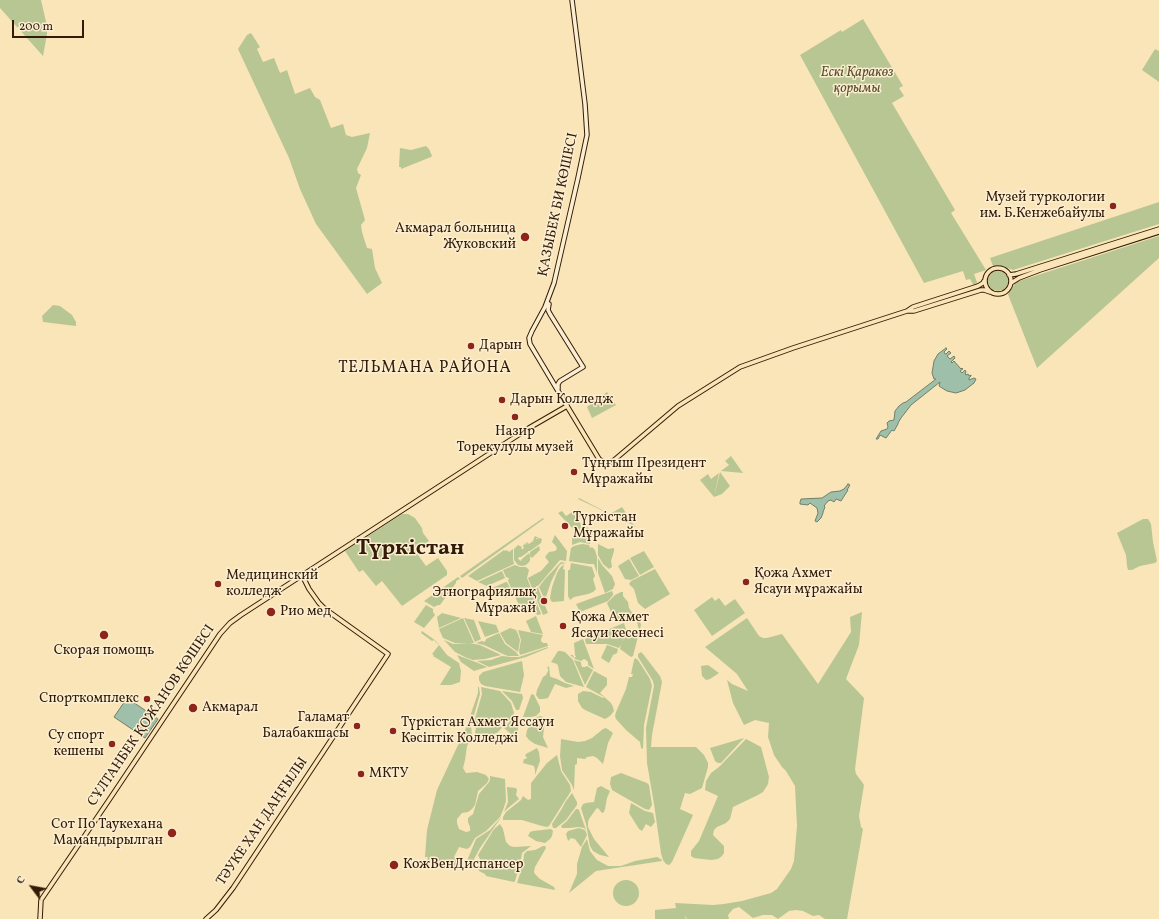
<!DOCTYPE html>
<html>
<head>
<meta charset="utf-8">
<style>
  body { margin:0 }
  #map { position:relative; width:1159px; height:919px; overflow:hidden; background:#f9e5b8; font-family:Vollkorn,serif }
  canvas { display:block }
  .north { position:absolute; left:12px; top:867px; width:40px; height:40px; -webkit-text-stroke:3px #fbeed1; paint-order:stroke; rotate:302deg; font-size:11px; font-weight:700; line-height:16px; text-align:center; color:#331b07 }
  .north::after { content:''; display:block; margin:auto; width:14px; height:18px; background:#331b07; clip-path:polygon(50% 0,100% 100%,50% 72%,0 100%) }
  .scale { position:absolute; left:12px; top:20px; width:72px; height:18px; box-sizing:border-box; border:2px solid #331b07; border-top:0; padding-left:5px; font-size:12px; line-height:14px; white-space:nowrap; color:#331b07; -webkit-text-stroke:3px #fbeed1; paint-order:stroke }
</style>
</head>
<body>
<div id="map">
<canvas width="1159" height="919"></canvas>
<div class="north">С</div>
<div class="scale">200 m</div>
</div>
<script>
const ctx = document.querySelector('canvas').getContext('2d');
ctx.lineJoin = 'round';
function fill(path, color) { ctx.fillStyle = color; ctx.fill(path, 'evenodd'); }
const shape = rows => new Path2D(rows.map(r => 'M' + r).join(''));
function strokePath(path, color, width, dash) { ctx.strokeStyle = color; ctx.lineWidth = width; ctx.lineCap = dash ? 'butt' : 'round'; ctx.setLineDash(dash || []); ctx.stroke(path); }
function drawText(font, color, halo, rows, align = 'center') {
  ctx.font = font + ' Vollkorn,serif'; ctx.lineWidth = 3; ctx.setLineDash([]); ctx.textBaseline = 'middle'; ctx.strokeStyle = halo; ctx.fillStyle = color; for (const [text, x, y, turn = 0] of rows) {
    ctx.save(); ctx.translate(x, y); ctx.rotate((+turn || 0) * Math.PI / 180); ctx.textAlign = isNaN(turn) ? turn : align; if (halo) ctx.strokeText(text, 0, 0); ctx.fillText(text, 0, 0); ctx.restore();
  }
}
const green = shape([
  [0,0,41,0,47,26,47,34,43,56,0,8],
  [863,19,903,86,899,88,904,96,892,103,955,210,951,213,986,270,974,274,978,285,974,286,970,279,966,280,963,271,924,283,800,55,841,30,842,32],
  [251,33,260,47,257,49,263,62,274,58,280,73,287,70,295,94,310,88,315,97,320,100,331,128,343,124,346,135,352,137,370,133,367,148,357,169,358,173,361,175,356,188,365,220,361,225,362,232,367,248,372,249,375,268,382,283,367,294,316,224,300,189,289,158,238,49,247,35],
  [1155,49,1159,51,1159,82,1142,70],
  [426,146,429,149,432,156,431,157,401,169,401,167,399,167,400,148,411,150],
  [1159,202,1159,224,1013,270,999,265,993,266,990,258],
  [1159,236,1159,258,1037,368,1009,297,1008,294,1016,282],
  '988 281a10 10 0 1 1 20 0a10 10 0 1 1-20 0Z',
  [53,305,60,306,72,315,76,322,76,326,43,322,42,316],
  [607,392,616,405,592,418,587,407],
  [731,456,743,473,721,471,729,465,725,461],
  [720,472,730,486,722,494,714,497],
  [719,473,714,497,700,480,708,474,711,479],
  [579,498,610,514,622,507,635,527,634,527,633,525,578,499],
  [579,509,582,516,577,518,575,515,580,522,581,527,580,529,575,531,558,513,562,511,566,516,574,511,575,515,574,511],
  [402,514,408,514,415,518,422,528,423,533,429,541,419,548,418,555,426,566,438,558,447,571,447,575,402,606,382,581,376,586,363,570,359,572,345,551],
  [543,518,544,519,462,578,460,576],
  [1143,519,1148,519,1151,524,1153,542,1157,561,1155,563,1140,566,1132,570,1128,570,1127,566,1126,555,1117,533],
  [587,527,592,531,590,544,580,542,572,545,572,536,578,531],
  [555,535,567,551,566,561,560,560,538,586,536,586,536,588,538,588,548,613,543,615,528,578,541,571,549,562,545,557,549,552,555,551,557,549,556,546,552,542,554,537],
  [535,536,539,538,536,538,536,539,539,538,542,539,541,543,530,551,528,551,528,552,521,557,519,557,518,559,521,561,522,559,529,553,530,556,530,552,539,546,540,550,532,558,530,556,530,561,526,565,522,566,518,565,514,560,514,549,518,545,522,547,521,549,523,549,524,548,523,546,525,543,526,542,525,544,526,545,527,542,529,544,533,541],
  [582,544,589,545,590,548,592,547,595,550,597,557,597,573,594,564,589,564,569,561,571,548,574,546],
  [598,544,608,549,614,548,614,551,611,561,612,567,609,569,603,564,598,555],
  [513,549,513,560,514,564,477,581,468,576,504,550,505,551,507,550,509,552],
  [644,551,654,567,640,575,630,558],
  [598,558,602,565,612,576,615,584,613,589,605,593,598,573],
  [629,559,639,576,631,580,625,579,618,566],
  [561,562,566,563,561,564,559,566,551,582,545,600,539,587,545,579],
  [571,563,592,567,595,576,593,579,596,589,593,592,588,594,574,597,570,600,568,596,568,570,570,570],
  [564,564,563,569,565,570,564,601,553,602,551,601,550,598,552,587,557,573,560,568],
  [515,565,520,567,526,567,529,570,527,578,541,614,538,615,519,605,508,581,509,578,506,577,503,570],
  [655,569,670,594,645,609,638,603,634,589,629,584,631,581],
  [502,571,505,578,487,586,478,582],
  [458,577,460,579,456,581,456,583,440,605,438,605,434,607,424,601],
  [506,582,507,582,513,594,506,598,490,589],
  [612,591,613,593,613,595,608,601,580,612,576,604],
  [621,592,623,592,623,596,628,602,629,608,633,614,615,621,607,603,615,595],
  [712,597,715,601,719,598,725,606,735,599,745,613,712,636,694,610],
  [426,605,433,609,433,612,435,615,424,628,414,622],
  [862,612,859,645,846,679,864,698,855,769,856,774,862,782,864,785,859,816,861,827,863,829,847,919,825,919,819,915,813,916,803,911,796,910,789,911,778,919,772,915,763,915,753,918,739,907,733,909,728,915,729,919,687,919,685,915,686,919,655,919,655,910,676,908,675,903,713,905,724,904,742,901,771,893,777,889,791,869,794,861,797,826,795,786,786,771,782,767,774,755,768,737,769,723,755,720,744,725,733,703,727,680,732,684,748,691,737,674,705,647,747,618,759,636,763,638,767,638,782,634,818,684,851,632,850,617],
  [442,613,461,618,439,628,437,617],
  [536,616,543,634,531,632,526,621],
  [463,618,474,643,455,643,443,638,439,629],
  [464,618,474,620,481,639,475,642],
  [478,621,496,625,499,632,485,637],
  [637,622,640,622,641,625,633,656,631,657,620,649,621,644,628,633,639,630],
  [624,623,627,633,619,648,607,644,586,644,585,639],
  [510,628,516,630,518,634,520,640,518,652,506,643,500,633],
  [518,630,543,635,541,639,541,641,543,643,547,643,548,646,520,655,519,651,521,640],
  [422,631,436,641,447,655,459,663,461,671,460,682,451,685,440,685,451,667,433,656,434,655,432,654,439,645,434,640,432,641,421,633],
  [499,633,505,644,516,652,519,656,508,656,503,654,484,645,476,643,482,641,484,642,486,640,486,639],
  [583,639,594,669,588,665,588,662,586,660,584,659,581,661,575,659,570,655,573,655,574,658,576,657,575,655,574,643],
  [444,640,453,644,469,643,480,645,501,655,485,659,473,660,467,658,455,652],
  [607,645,618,649,617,653,613,655,609,663,601,658],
  [548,647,548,648,526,657,489,667,477,661,491,660,502,656,511,657,519,657],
  [558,651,561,651,565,652,573,660,584,687,566,682,560,676,558,666,557,664,551,662],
  [641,652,643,654,660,676,662,682,652,735,651,747,696,747,704,755,708,763,708,767,702,788,690,794,685,793,680,809,693,815,672,862,669,865,666,864,663,860,661,853,654,804,647,763,646,728,654,686,653,681,638,657,638,654],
  [457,655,478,663,487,667,474,671,461,662],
  [635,658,638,660,650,679,652,686,644,725,643,749,641,748,640,742,626,730,616,719,615,716,616,712,626,689,629,677,632,677,633,674,631,674,634,660],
  [574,660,581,662,581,664,582,667,585,667,587,666,593,670,585,685],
  [522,661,524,675,520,692,485,686,481,684,479,680,479,676,483,672],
  [708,665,719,673,710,679,706,680,702,676,701,666],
  [549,666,550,676,551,677,557,679,565,683,574,686,566,688,555,684,548,698,543,699,539,699,536,695,537,690,543,677,546,675,548,671,548,669,547,668],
  [594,671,607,678,607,685,600,693,611,703,613,707,614,711,610,716,605,719,585,710,582,708,578,701,578,694,583,691,591,692,603,698,604,697,586,687],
  [478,687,479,687,480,694,471,726,472,736,467,746,465,760,463,768,466,773,477,772,486,775,489,779,487,783,478,791,475,805,472,809,468,812,462,813,457,819,457,823,459,829,466,832,470,831,470,827,468,822,468,818,473,814,479,794,489,782,490,780,490,776,505,779,506,801,503,810,500,817,486,831,475,838,470,847,467,849,459,847,454,857,463,862,459,869,457,869,456,870,427,861,428,857,425,857,427,830,437,790,466,728,478,693],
  [481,687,500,691,511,703,514,713,512,717,497,733,477,738,474,737,476,728,474,722,482,694],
  [502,691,522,694,523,698,519,710,516,710,512,701],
  [532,694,534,695,540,707,540,712,536,716,531,717,523,717,531,695],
  [516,716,518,717,520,720,516,737,511,734,504,728,513,718],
  [540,716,543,717,545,720,543,737,548,748,535,744,529,740,526,736,527,730,532,723,537,717],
  [606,728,613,733,608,743,603,764,597,758,593,756,587,757,585,759,577,758,577,764,575,765,574,790,572,785,562,770,560,756,561,739,578,742,585,741,592,738,603,729],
  [744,738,721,763,718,763,715,761,710,748],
  [746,739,761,747,769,777,768,784,763,792,758,795,733,807,730,819,726,823,717,827,714,830,713,835,724,846,724,853,722,856,718,859,711,860,694,858,691,856,691,851,699,841,718,796,705,790,706,781,711,773,719,767],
  [537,748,539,752,540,761,535,775,535,770,534,766,523,763,524,759,526,759,527,757,525,756,526,754],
  [557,755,561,771,570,785,571,791,549,826,547,827,542,826,522,820,503,820,503,817,506,812,521,800,523,796,528,800,531,799,531,783,547,763],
  [621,773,647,783,649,785,652,805,649,810,645,809,612,790,610,784,611,777],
  [601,786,610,791,607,798,605,809,604,812,602,813,598,808,596,809,589,819,588,822,588,827,594,839,609,857,600,855,593,851,590,846,586,824,581,808,583,804,586,803,594,802,597,788],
  [507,787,516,788,517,790,516,795,519,799,508,808,504,812,508,802],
  [572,793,577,802,577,805,566,820,556,828,553,828,552,824,561,810,566,801],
  [631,803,645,811,653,813,655,822,651,827,646,824,642,831,639,829,629,813],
  [576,809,578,809,579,810,586,830,584,828,579,827,569,828,562,828,561,826,567,821],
  [502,816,480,848,473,861,470,863,467,861,476,839,490,830],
  [500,824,503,829,506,842,510,846,514,847,531,846,522,853,520,865,515,881,514,882,486,876,485,874,479,871,478,869,480,866,485,865,482,863,478,855,494,829],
  [579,828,585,830,587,835,581,847,575,839,571,838,568,841,566,834,568,831],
  [551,829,553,831,552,836,550,839,545,843,536,841,528,836,530,832,533,831],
  [587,839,590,851,593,855,597,860,608,866,621,866,635,861,657,857,661,859,662,861,596,871,569,893,577,874,577,864,582,847],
  [543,846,545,846,546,848,535,867,534,872,535,874,540,879,554,887,555,890,517,883,523,864,524,854,527,851,535,850],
  '613 893a13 13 0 1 1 26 0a13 13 0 1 1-26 0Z'
]);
const water = shape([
  [946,348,947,349,944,352,945,354,946,354,949,351,951,353,947,356,950,359,954,356,955,358,951,362,952,363,954,361,961,369,962,368,963,369,960,371,962,373,965,370,966,372,965,374,966,375,968,374,969,376,971,375,971,376,969,378,969,380,974,378,976,379,974,383,965,390,956,393,947,391,942,388,939,386,940,382,911,405,901,418,898,423,898,424,894,431,892,430,886,438,880,435,878,439,876,439,881,431,887,429,888,427,887,423,889,421,894,420,895,411,899,406,903,403,906,402,936,379,934,379,932,373,934,361,938,354,946,348],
  [848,484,850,485,847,490,848,490,841,501,836,499,834,502,831,500,828,501,824,506,825,507,823,512,823,513,821,518,817,522,815,521,818,513,817,508,810,503,808,505,800,504,800,502,801,499,822,498,831,492,840,491,844,489,848,484],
  [127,698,158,719,145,738,114,717,127,698]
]);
const secondary = shape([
  [549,304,548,310,550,314,583,367,560,381,558,384,558,389],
  [567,406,530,344,529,338,532,331,545,307,554,283,578,178,587,135,585,104,572,0]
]);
const primary = shape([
  '985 281a13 13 0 1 1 26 0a13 13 0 1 1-26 0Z',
  [1009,275,1016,274,1159,229],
  [1011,283,1019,278,1040,270,1159,232],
  [908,311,914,311,981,290,984,290,990,292],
  [40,919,41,900,109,800,220,634,230,623,241,615,529,428,567,406,599,459,605,463,609,463,613,461,678,406,740,367,793,348,907,311,913,307,978,286,983,283,984,281],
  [206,919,216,910,233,888,388,654,325,609,319,603,309,589,302,575]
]);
const markers = [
  [1113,206,4,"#8f2418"],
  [525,237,5,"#8f2418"],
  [471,346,4,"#8f2418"],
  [502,400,4,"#8f2418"],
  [515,417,4,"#8f2418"],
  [574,472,4,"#8f2418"],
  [565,526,4,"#8f2418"],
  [746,582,4,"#8f2418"],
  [218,584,4,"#8f2418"],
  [544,601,4,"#8f2418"],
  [271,612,5,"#8f2418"],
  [563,626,4,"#8f2418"],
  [104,635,5,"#8f2418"],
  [147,699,4,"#8f2418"],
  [193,708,5,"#8f2418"],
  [357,726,4,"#8f2418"],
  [393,731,4,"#8f2418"],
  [112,744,4,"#8f2418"],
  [361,774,4,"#8f2418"],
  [172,833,5,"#8f2418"],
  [394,865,5,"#8f2418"]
];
const parkNames = [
  ["Ескі Қаракөз",857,73],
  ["қорымы",857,89]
];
const poiNames = [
  ["Музей туркологии",1105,198,"right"],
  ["им. Б.Кенжебайулы",1105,214,"right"],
  ["Акмарал больница",516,229,"right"],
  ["Жуковский",516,245,"right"],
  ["Дарын",479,346],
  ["Дарын Колледж",510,400],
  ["Назир",515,432,"center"],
  ["Торекулулы музей",515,448,"center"],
  ["Тұңғыш Президент",582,464],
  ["Мұражайы",582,480],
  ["Түркістан",573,518],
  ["Мұражайы",573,534],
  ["Қожа Ахмет",754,574],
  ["Ясауи мұражайы",754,590],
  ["Медицинский",226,576],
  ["колледж",226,592],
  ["Этнографиялық",536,593,"right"],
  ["Мұражай",536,609,"right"],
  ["Рио мед",280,612],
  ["Қожа Ахмет",571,618],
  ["Ясауи кесенесі",571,634],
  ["Скорая помощь",104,651,"center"],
  ["Спорткомплекс",139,699,"right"],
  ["Акмарал",202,708],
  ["Галамат",349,718,"right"],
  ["Балабакшасы",349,734,"right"],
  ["Түркістан Ахмет Яссауи",401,723],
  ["Кәсіптік Колледжі",401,739],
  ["Су спорт",104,736,"right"],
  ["кешены",104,752,"right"],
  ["МКТУ",369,774],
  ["Сот По Таукехана",163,825,"right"],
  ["Мамандырылган",163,841,"right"],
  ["КожВенДиспансер",403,865]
];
const streetNames = [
  ["ҚАЗЫБЕК БИ КӨШЕСІ",559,205,-78],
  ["СҰЛТАНБЕК ҚОЖАНОВ КӨШЕСІ",152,716,-56],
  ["ТӘУКЕ ХАН ДАҢҒЫЛЫ",263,822,-56]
];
const quarterNames = [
  ["ТЕЛЬМАНА РАЙОНА",425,369]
];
const townNames = [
  ["Түркістан",410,550]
];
fill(green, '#b8c693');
fill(water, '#9ec0aa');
strokePath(water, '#737e69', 1);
strokePath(secondary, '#331b07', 5.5);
strokePath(primary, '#331b07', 5.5);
strokePath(secondary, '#fbeed1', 3.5);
strokePath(primary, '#f9e5b8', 3.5);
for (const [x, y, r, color] of markers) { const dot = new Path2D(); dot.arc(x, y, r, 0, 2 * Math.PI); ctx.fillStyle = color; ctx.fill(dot); strokePath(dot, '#fbeed1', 1.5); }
drawText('italic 14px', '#5b4e31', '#fbeed1', parkNames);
drawText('14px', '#331b07', '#fbeed1', poiNames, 'left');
drawText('14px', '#331b07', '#fbeed1', streetNames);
ctx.letterSpacing = '1px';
drawText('16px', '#331b07', '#fbeed1', quarterNames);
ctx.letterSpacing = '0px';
drawText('bold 22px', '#331b07', '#fbeed1', townNames);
</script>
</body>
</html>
